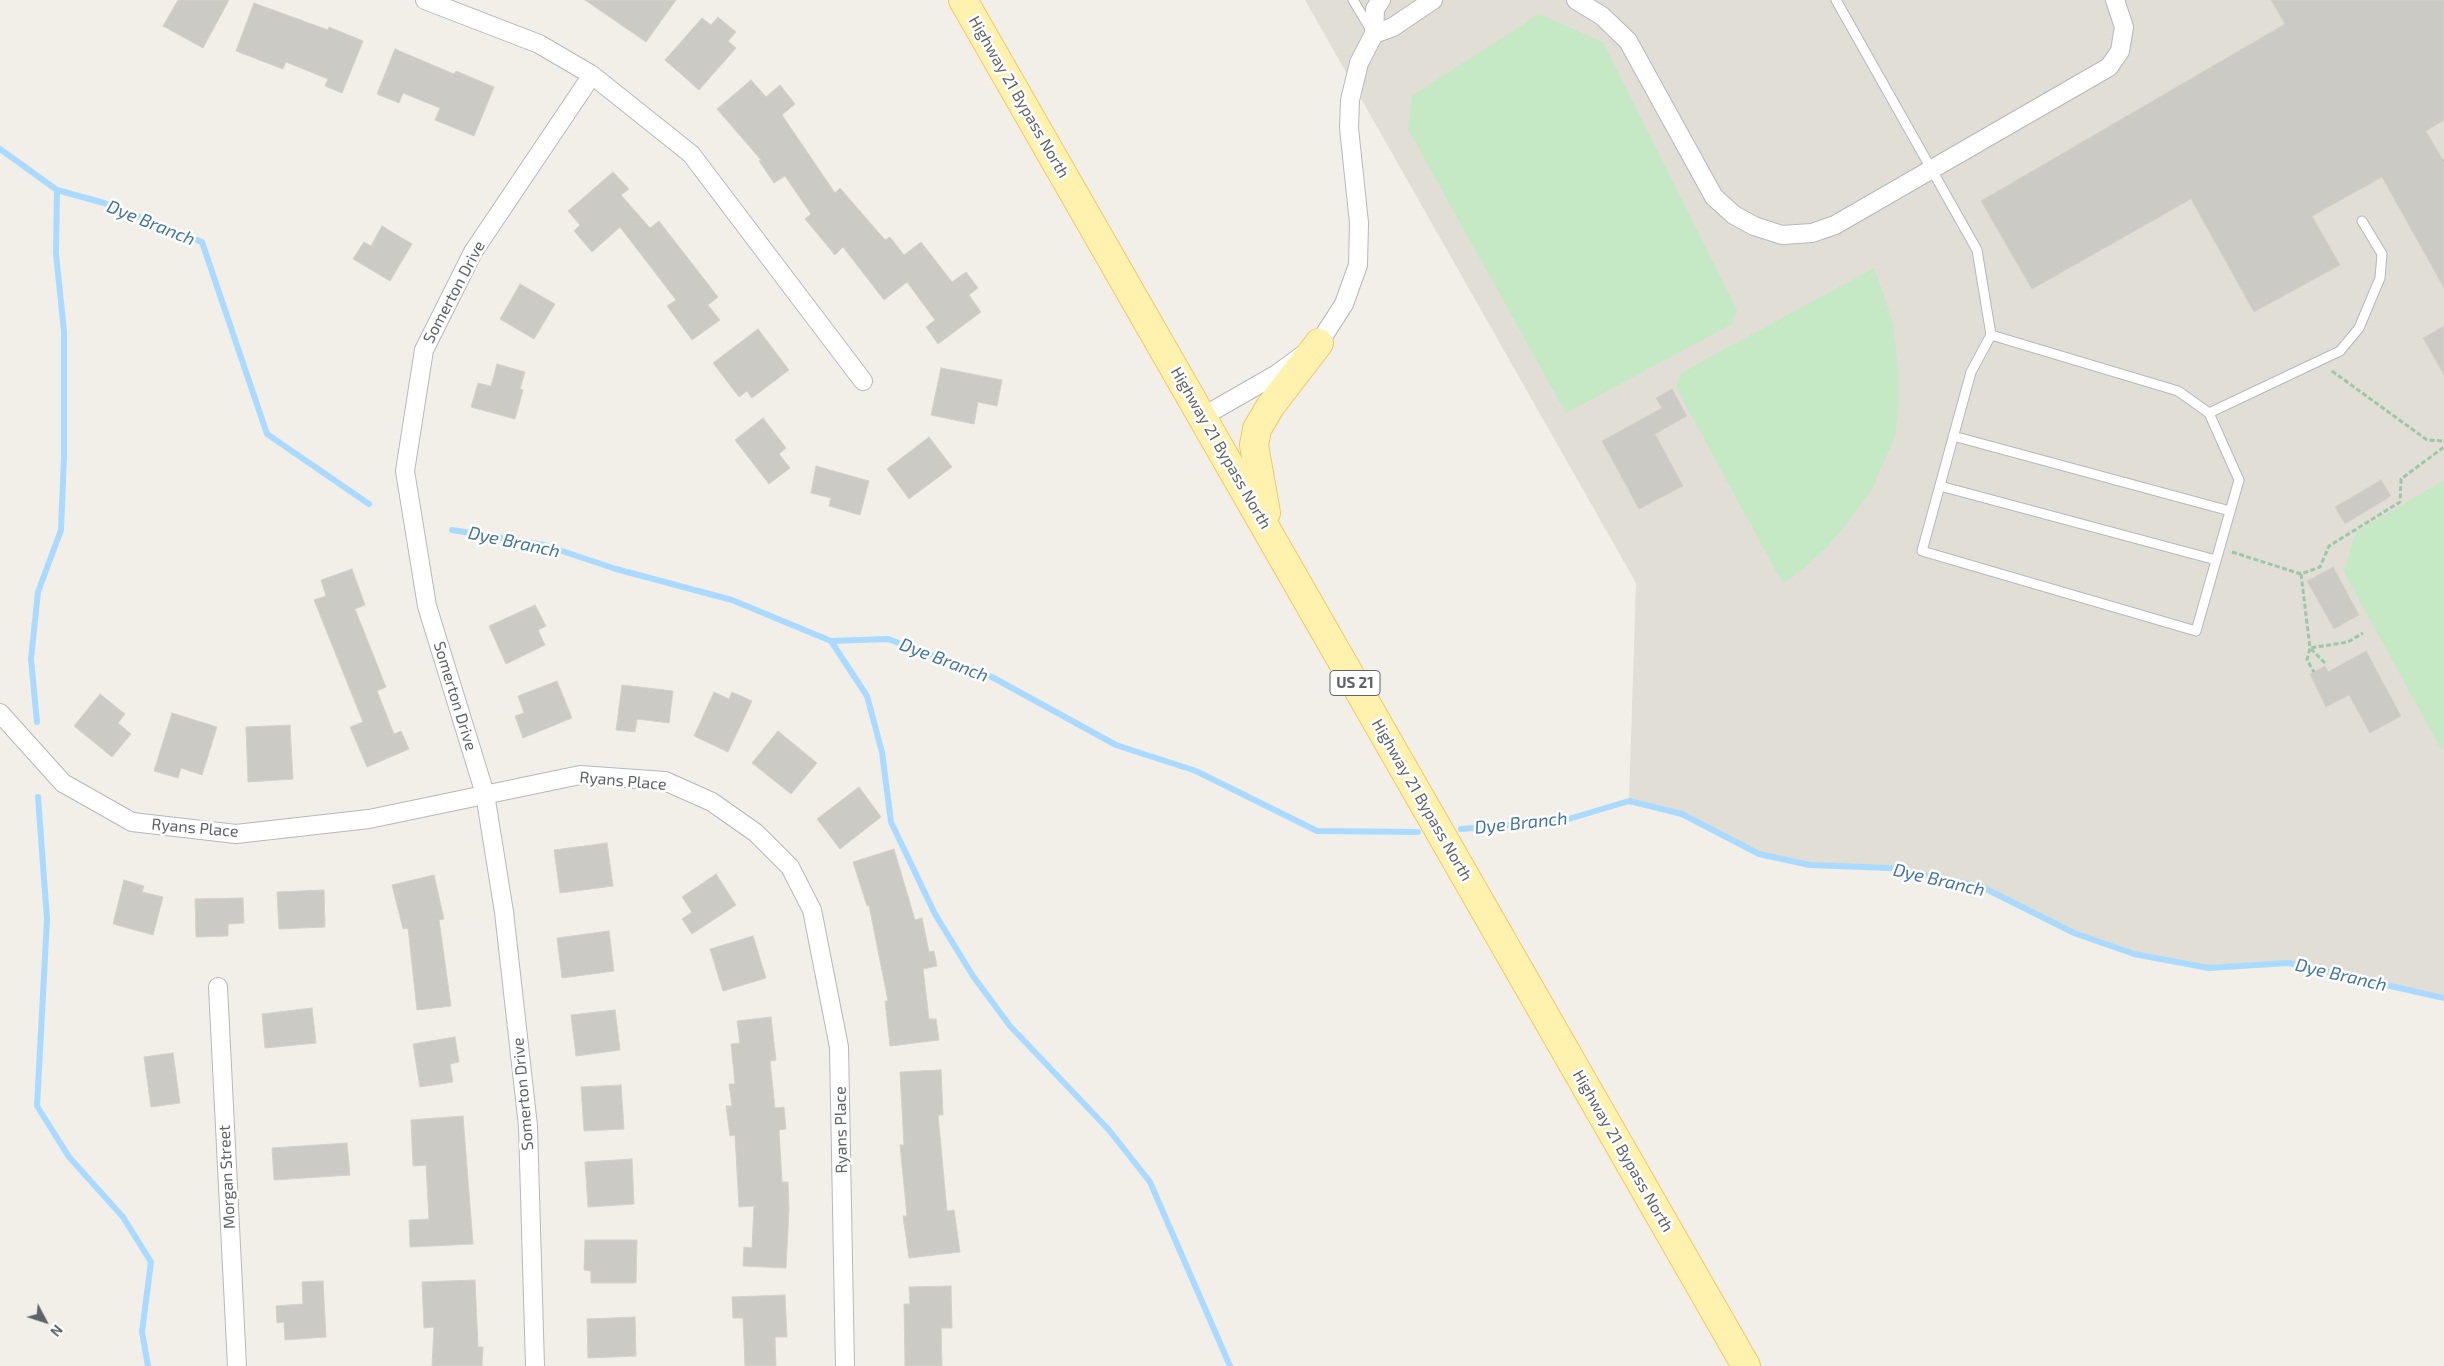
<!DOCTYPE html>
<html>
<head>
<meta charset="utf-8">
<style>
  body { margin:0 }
  #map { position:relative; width:2444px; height:1366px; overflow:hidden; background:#f1efe8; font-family:"Exo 2",sans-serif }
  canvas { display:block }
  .north { position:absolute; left:20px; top:1296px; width:50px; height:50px; -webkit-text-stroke:4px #fff; paint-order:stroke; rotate:130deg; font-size:14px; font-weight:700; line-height:20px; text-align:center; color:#5f6368 }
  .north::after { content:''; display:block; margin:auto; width:18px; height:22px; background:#5f6368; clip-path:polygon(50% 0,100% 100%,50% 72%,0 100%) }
</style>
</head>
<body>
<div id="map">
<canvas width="2444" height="1366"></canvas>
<div class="north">N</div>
</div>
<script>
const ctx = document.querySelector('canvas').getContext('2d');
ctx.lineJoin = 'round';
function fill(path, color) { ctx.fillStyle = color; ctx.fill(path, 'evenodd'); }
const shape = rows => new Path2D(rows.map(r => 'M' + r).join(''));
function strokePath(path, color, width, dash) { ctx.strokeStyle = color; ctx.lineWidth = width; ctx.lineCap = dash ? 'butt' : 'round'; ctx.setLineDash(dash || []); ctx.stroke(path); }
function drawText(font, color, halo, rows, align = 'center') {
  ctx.font = font + ' "Exo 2",sans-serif'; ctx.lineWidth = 5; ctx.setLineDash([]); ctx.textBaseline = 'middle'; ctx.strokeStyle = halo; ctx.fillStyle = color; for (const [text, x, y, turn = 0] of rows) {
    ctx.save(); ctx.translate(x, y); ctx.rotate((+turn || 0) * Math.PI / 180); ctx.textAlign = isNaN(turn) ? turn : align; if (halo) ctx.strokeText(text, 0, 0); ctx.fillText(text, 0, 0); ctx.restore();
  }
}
const education = shape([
  [1305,0,2444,0,2444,998,2288,963,2209,968,2134,954,2074,933,1982,887,1890,868,1810,865,1759,854,1682,814,1629,801,1636,583]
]);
const green = shape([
  [1539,14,1603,42,1737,310,1732,324,1566,413,1408,129,1412,96],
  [1874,268,1893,323,1899,378,1899,404,1895,436,1872,489,1851,518,1828,546,1805,567,1783,584,1676,387,1681,373],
  [2444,480,2444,754,2344,572,2355,533]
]);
const stream = shape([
  [0,149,57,190,104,203,202,242,267,434,369,504],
  [452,530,544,545,616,569,732,600,831,641,888,639,992,677,1116,745,1196,771,1317,831,1418,832],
  [831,641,867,696,882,752,891,822,935,914,973,976,1010,1026,1109,1130,1150,1182,1230,1366],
  [37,722,31,659,38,592,61,530,64,457,64,331,56,254,57,190],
  [38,797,47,919,37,1106,69,1157,123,1217,151,1262,142,1332,148,1366],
  [1461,829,1562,821,1629,801,1682,814,1759,854,1810,865,1890,868,1982,887,2074,933,2134,954,2209,968,2288,963,2444,998]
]);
const building = shape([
  [178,0,229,0,203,48,163,26,178,0],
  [585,0,676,0,646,42,585,0],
  [2271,0,2444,0,2444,120,2426,131,2444,162,2444,288,2382,177,2312,216,2340,265,2254,312,2191,199,2032,289,1981,201,2285,24,2271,0],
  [254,3,328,30,329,27,363,41,342,93,325,86,328,79,286,62,283,69,236,51,254,3],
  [718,17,736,32,728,41,736,48,699,90,665,60,702,18,711,25,718,17],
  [395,49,454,74,456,71,494,87,474,136,435,120,440,108,403,93,399,103,377,94,395,49],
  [751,80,766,97,780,85,795,104,782,115,835,193,840,188,885,240,890,237,904,255,921,242,952,282,966,272,978,288,969,295,981,312,938,344,926,327,935,320,907,282,884,300,843,247,835,255,805,219,811,214,785,176,774,183,759,161,761,160,717,109,751,80],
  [613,172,629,189,621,195,650,228,659,221,718,297,708,305,720,320,692,340,667,306,676,300,620,227,592,252,574,231,580,225,568,211,613,172],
  [382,226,412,244,390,281,353,259,364,242,371,246,382,226],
  [520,284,555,304,534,339,500,319,520,284],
  [2444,326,2444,375,2423,338,2444,326],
  [758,329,789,370,752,398,747,391,739,397,713,363,758,329],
  [497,364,525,372,520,389,523,390,515,419,471,407,478,383,491,386,497,364],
  [941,368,1002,380,997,406,978,402,974,424,931,415,941,368],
  [1672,389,1687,416,1655,434,1683,486,1639,509,1602,441,1662,408,1656,398,1672,389],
  [763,418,786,448,779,454,790,468,769,484,735,440,763,418],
  [929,437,952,467,909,499,887,469,929,437],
  [816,466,869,481,860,515,829,506,831,498,811,493,816,466],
  [2381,480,2391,496,2345,524,2335,507,2381,480],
  [2333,567,2359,615,2334,629,2307,581,2333,567],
  [352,569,365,605,355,609,386,687,377,691,394,734,401,731,409,749,367,767,350,727,363,722,314,600,326,596,321,580,352,569],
  [535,605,546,626,538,630,545,645,506,664,489,626,535,605],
  [2366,651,2401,716,2370,733,2349,695,2326,707,2310,674,2325,666,2328,672,2366,651],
  [557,681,572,718,523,738,515,716,524,713,518,696,557,681],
  [622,685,673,691,669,723,637,719,635,732,616,730,622,685],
  [714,692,729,699,732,692,752,701,728,752,694,736,714,692],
  [100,694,125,714,118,723,131,734,112,757,74,726,100,694],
  [172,713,217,727,202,775,181,768,178,778,154,771,172,713],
  [290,725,293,779,248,782,246,727,290,725],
  [778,731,817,763,791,794,752,763,778,731],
  [859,787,881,817,840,849,817,819,859,787],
  [607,843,613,886,560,893,554,850,607,843],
  [894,849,915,920,922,918,929,952,934,951,937,966,923,969,929,1019,936,1019,939,1040,890,1046,885,1001,888,1001,869,905,867,906,853,862,894,849],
  [716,874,736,905,692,934,682,919,692,912,682,897,716,874],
  [434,875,444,919,439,920,451,1006,417,1010,408,928,403,929,392,885,434,875],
  [124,880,144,886,142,892,163,897,153,935,113,924,124,880],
  [324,890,325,927,279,929,277,892,324,890],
  [243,898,244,923,228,924,228,936,196,937,195,899,243,898],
  [609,931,614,971,562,978,557,938,609,931],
  [753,936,766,978,723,991,710,949,753,936],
  [312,1008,316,1043,265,1048,262,1014,312,1008],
  [615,1010,620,1050,576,1056,571,1015,615,1010],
  [771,1017,776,1060,770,1061,775,1108,784,1107,786,1129,779,1130,782,1182,788,1182,789,1209,786,1268,743,1266,744,1247,752,1248,754,1206,739,1207,735,1135,730,1136,726,1106,732,1106,729,1084,735,1084,731,1044,740,1043,737,1021,771,1017],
  [455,1037,459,1062,450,1064,453,1082,420,1087,413,1044,455,1037],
  [173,1053,180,1103,151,1107,144,1057,173,1053],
  [941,1070,943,1115,938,1115,947,1211,954,1210,960,1252,909,1258,903,1216,907,1216,900,1145,904,1145,900,1072,941,1070],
  [621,1085,624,1129,584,1131,581,1087,621,1085],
  [463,1116,473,1244,410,1247,409,1220,429,1219,426,1165,413,1166,411,1120,463,1116],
  [347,1143,350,1175,274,1180,272,1148,347,1143],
  [632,1159,634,1204,588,1207,585,1162,632,1159],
  [585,1240,637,1240,636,1283,591,1283,591,1271,584,1270,585,1240],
  [475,1280,478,1347,483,1347,482,1366,432,1366,434,1327,424,1328,422,1282,475,1280],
  [323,1281,326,1337,285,1340,284,1322,277,1323,276,1306,303,1304,302,1282,323,1281],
  [951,1286,952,1328,941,1328,942,1366,905,1366,904,1304,910,1304,909,1287,951,1286],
  [785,1295,787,1337,775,1337,776,1366,745,1366,743,1318,733,1318,732,1297,785,1295],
  [635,1317,636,1356,588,1358,587,1319,635,1317]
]);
const path = shape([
  [2443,161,2444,160],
  [2332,371,2427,440,2444,441],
  [2232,552,2301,574,2320,567,2329,546,2400,502,2401,479,2444,447],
  [2301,574,2310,648,2307,660,2314,672],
  [2325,663,2310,648,2348,642,2363,633]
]);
const service = shape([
  [1353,0,1371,30],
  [1836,0,1977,250,1991,335,2178,391,2209,413,2340,351,2359,328,2380,278,2382,254,2362,221],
  [1991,335,1971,372,1922,551,2196,631,2239,480,2209,413],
  [1953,436,2230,511],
  [1940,486,2216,560]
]);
const minor = shape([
  [425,0,539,44,592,75,691,154,863,381],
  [1576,0,1602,16,1628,41,1714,197,1734,215,1754,226,1782,235,1812,233,1835,225,2109,67,2120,51,2124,27,2115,0],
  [1374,34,1393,27,1433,0],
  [1202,417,1277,374,1319,343,1344,304,1358,265,1359,223,1349,128,1350,100,1359,63,1374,34,1375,9,1381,0],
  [0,713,63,783,132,822,236,834,369,819,580,775,665,781,712,802,756,833,790,867,812,910,839,1047,845,1366],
  [218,987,237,1366],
  [535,1366,528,1126,504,912,485,794,427,606,405,471,424,350,473,252,592,75]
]);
const primary = shape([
  [963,0,1746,1366],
  [1266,513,1254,445,1257,429,1270,407,1319,343]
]);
const shields = [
  [1355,683,50]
];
const shieldNames = [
  ["US 21",1355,683]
];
const streetNames = [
  ["Highway 21 Bypass North",1019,97,60],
  ["Somerton Drive",454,292,-62],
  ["Highway 21 Bypass North",1221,448,60],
  ["Somerton Drive",455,696,73],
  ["Ryans Place",623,781,5],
  ["Highway 21 Bypass North",1422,800,60],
  ["Ryans Place",195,828,5],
  ["Somerton Drive",523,1094,-95],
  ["Ryans Place",841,1130,-91],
  ["Highway 21 Bypass North",1623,1151,60],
  ["Morgan Street",227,1177,-93]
];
const waterNames = [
  ["Dye Branch",151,223,22],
  ["Dye Branch",514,542,12],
  ["Dye Branch",944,660,21],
  ["Dye Branch",1521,823,-6],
  ["Dye Branch",1939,880,13],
  ["Dye Branch",2341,975,13]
];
fill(education, '#e1ded6');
fill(green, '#c5e8c5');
strokePath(stream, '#aadaff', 6);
fill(building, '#cccac5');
strokePath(building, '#d6d1c6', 1);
strokePath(service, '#b5b8bc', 11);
strokePath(minor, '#b5b8bc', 20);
strokePath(primary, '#f2c960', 30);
strokePath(path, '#9cc7a9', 3, [5, 2.5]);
strokePath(service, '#fff', 9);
strokePath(minor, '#fff', 18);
strokePath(primary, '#fff2af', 28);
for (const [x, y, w] of shields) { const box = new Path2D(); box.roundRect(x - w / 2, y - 12.5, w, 25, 4); ctx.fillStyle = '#fff'; ctx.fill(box); strokePath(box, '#5f6368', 1); }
drawText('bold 15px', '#5f6368', null, shieldNames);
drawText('16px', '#5f6368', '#fff', streetNames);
drawText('italic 18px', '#4174aa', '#fff', waterNames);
</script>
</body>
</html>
